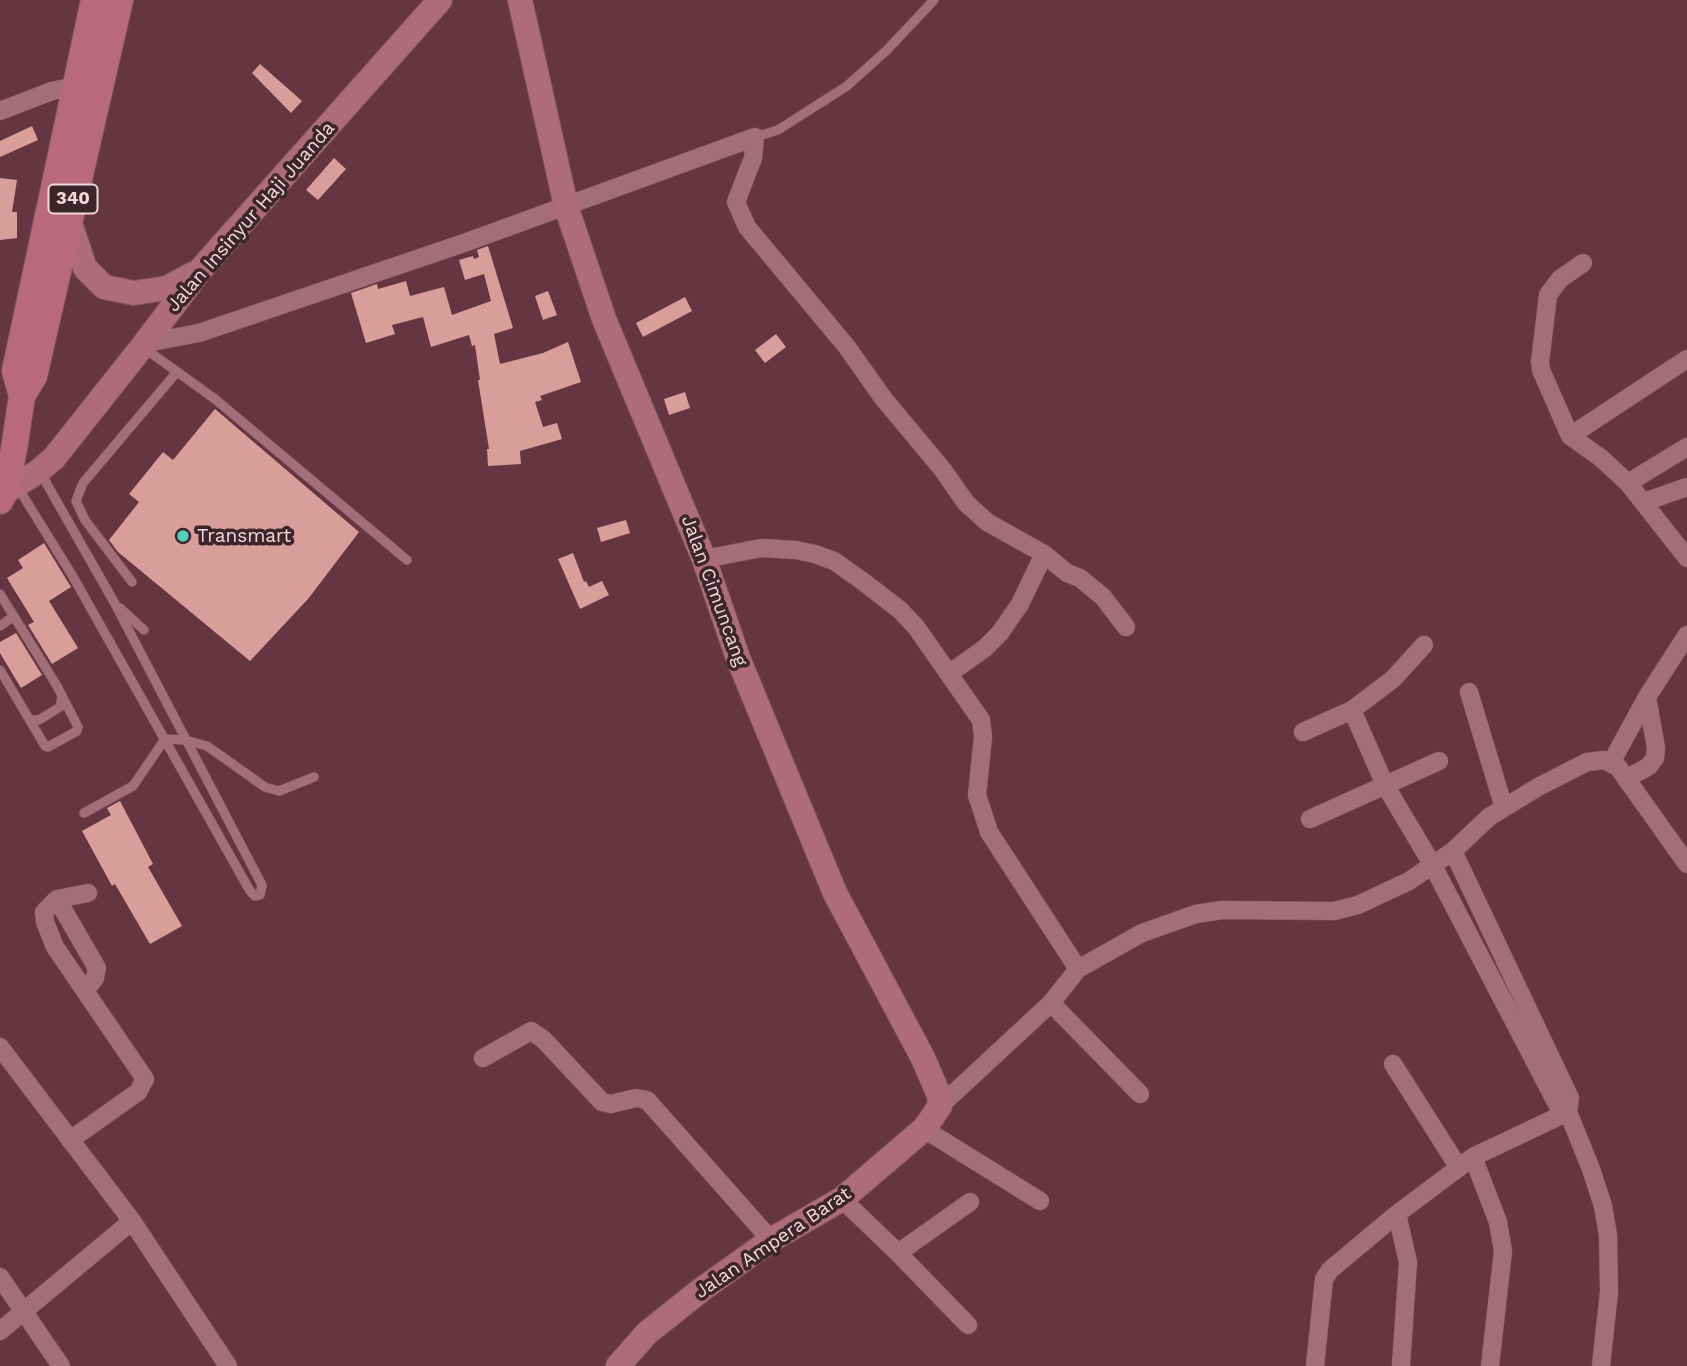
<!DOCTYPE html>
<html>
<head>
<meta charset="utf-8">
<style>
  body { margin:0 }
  canvas { display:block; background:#663542 }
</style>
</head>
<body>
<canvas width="1687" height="1366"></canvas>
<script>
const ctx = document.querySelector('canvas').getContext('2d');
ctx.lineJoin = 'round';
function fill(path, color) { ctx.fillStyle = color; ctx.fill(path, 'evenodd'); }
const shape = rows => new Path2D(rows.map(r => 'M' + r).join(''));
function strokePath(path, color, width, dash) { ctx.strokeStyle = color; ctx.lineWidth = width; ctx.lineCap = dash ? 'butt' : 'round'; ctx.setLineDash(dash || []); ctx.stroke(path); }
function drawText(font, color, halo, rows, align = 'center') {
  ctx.font = font + ' "Work Sans",sans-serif'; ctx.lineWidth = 7; ctx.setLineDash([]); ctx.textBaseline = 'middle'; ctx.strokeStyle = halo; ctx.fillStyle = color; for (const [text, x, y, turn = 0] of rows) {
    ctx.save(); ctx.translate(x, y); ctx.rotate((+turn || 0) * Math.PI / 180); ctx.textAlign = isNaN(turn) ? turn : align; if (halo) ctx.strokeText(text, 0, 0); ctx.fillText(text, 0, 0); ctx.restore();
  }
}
const building = shape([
  [260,64,302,101,291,113,252,73],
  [32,126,38,140,0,157,0,141],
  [334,158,346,169,318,200,306,190],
  [0,178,17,180,12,212,17,212,17,238,0,240],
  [488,246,513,328,494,334,500,364,543,353,568,342,581,382,540,396,542,400,535,402,543,427,557,423,562,439,520,451,521,464,488,466,487,449,489,449,478,380,480,380,475,345,472,346,469,335,431,347,423,317,392,325,395,334,366,343,351,293,377,284,378,289,406,281,410,296,444,287,452,315,491,301,484,274,465,280,459,260,473,256,474,259,479,257,477,250],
  [548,291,557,315,543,320,535,296],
  [685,297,692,311,643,337,636,323],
  [776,334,786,347,765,363,755,350],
  [685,392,690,408,669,415,664,399],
  [215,409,359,532,308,599,250,661,118,552,109,540,139,502,129,494,163,452,173,460],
  [626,520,630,533,601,542,597,528],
  [44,543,71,587,49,601,78,648,52,664,28,625,34,622,7,578,23,568,18,560],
  [573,553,584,582,586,581,589,587,602,581,609,595,580,609,558,559],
  [16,633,42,675,21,688,0,653,0,642],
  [120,801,153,864,148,867,182,926,150,944,115,884,112,886,82,831,111,815,107,808]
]);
const lane = shape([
  [755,137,778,130,847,86,887,50,934,0],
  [144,348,215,399,407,560],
  [17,486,72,575,250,891,255,896,260,895,262,885,114,602,40,472],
  [132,582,85,520,76,501,83,483,176,373],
  [0,594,57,686,78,727,77,731,48,747,45,746,0,670],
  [120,608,144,630],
  [0,626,14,616],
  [30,720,39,720,60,707,62,697],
  [165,739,185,740,207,746,265,787,279,791,314,777],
  [84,813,133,786,165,739]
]);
const street = shape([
  [0,111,52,91,74,86],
  [1583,263,1560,279,1548,295,1540,362,1541,370,1570,436,1601,458,1628,483,1687,558],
  [146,343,199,333,464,243,755,137,753,158,736,202,747,227,847,347,883,398,943,470,966,503,987,522,1044,554,1067,573,1080,578,1103,597,1126,627],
  [1570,436,1687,359],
  [1628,483,1687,447],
  [1644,502,1687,487],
  [704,559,761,548,796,550,815,554,834,561,861,580,900,610,916,627,981,720,983,737,977,795,989,832,1078,969],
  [1424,645,1393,679,1352,710,1385,785,1432,864,1557,1104,1568,1112],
  [950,673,985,648,1000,633,1020,604,1044,554],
  [1469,692,1504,808],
  [1303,732,1352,710],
  [1611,763,1647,697,1687,635],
  [1626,779,1649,766,1655,758,1656,748,1647,697],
  [1310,819,1439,761],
  [1453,851,1570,1098,1568,1112,1591,1169,1603,1206,1608,1235,1609,1292,1601,1366],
  [57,899,97,968,95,978,85,991],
  [1051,1003,1140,1094],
  [0,1047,132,1221,0,1331],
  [483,1058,531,1031,543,1039,602,1102,611,1104,636,1098,647,1100,771,1240],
  [1393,1064,1459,1168],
  [940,1106,1051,1003,1078,969,1142,933,1196,914,1222,910,1334,911,1358,905,1409,881,1453,851,1489,817,1538,787,1587,762,1604,760,1618,767,1687,864],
  [924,1129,1040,1201],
  [70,1140,138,1092,145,1079,55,947,45,922,44,912,57,899,88,893],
  [1473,1157,1568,1112],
  [842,1199,898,1253,968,1325],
  [132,1221,228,1366],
  [898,1253,970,1202],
  [0,1277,61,1366],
  [1315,1366,1324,1279,1330,1270,1397,1214],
  [1401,1366,1408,1262,1397,1214,1473,1157,1498,1222,1503,1251,1490,1366]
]);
const secondary = shape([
  [520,0,566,206,604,319,704,559,738,658,835,893,923,1058,939,1095,940,1106,924,1129,842,1199,771,1240,701,1290,647,1333,618,1366],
  [69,220,85,268,104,287,134,293,167,288,193,274],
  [5,492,39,471,54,458,142,347,201,269,440,0]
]);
const primary = shape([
  [22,396,15,371,94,0],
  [0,501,5,492,14,449,22,396,34,376,120,0]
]);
const markers = [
  [183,536,7,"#59cebe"]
];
const shields = [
  [73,199,49]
];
const shieldNames = [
  ["340",73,199]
];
const streetNames = [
  ["Jalan Insinyur Haji Juanda",251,217,-49],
  ["Jalan Cimuncang",714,591,70],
  ["Jalan Ampera Barat",773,1243,-34]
];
const poiNames = [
  ["Transmart",197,536]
];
fill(building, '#da9e9a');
strokePath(lane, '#7d535f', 10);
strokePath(street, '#7d535f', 19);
strokePath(secondary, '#7d535f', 26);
strokePath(primary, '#7d535f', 28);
strokePath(lane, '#a46d7a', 9);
strokePath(street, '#a46d7a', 18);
strokePath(secondary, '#ae6b7c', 24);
strokePath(primary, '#b8697e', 26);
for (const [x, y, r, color] of markers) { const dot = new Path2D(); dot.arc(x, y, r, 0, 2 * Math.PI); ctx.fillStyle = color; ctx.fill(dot); strokePath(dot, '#3c252b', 2.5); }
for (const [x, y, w] of shields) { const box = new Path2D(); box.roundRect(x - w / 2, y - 14.5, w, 29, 5); ctx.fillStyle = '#3c252b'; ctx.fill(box); strokePath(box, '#f6d7dd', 2); }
drawText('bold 18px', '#f6d7dd', null, shieldNames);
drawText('19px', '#f6d7dd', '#3c252b', streetNames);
drawText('19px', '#f6d7dd', '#3c252b', poiNames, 'left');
</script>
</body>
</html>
